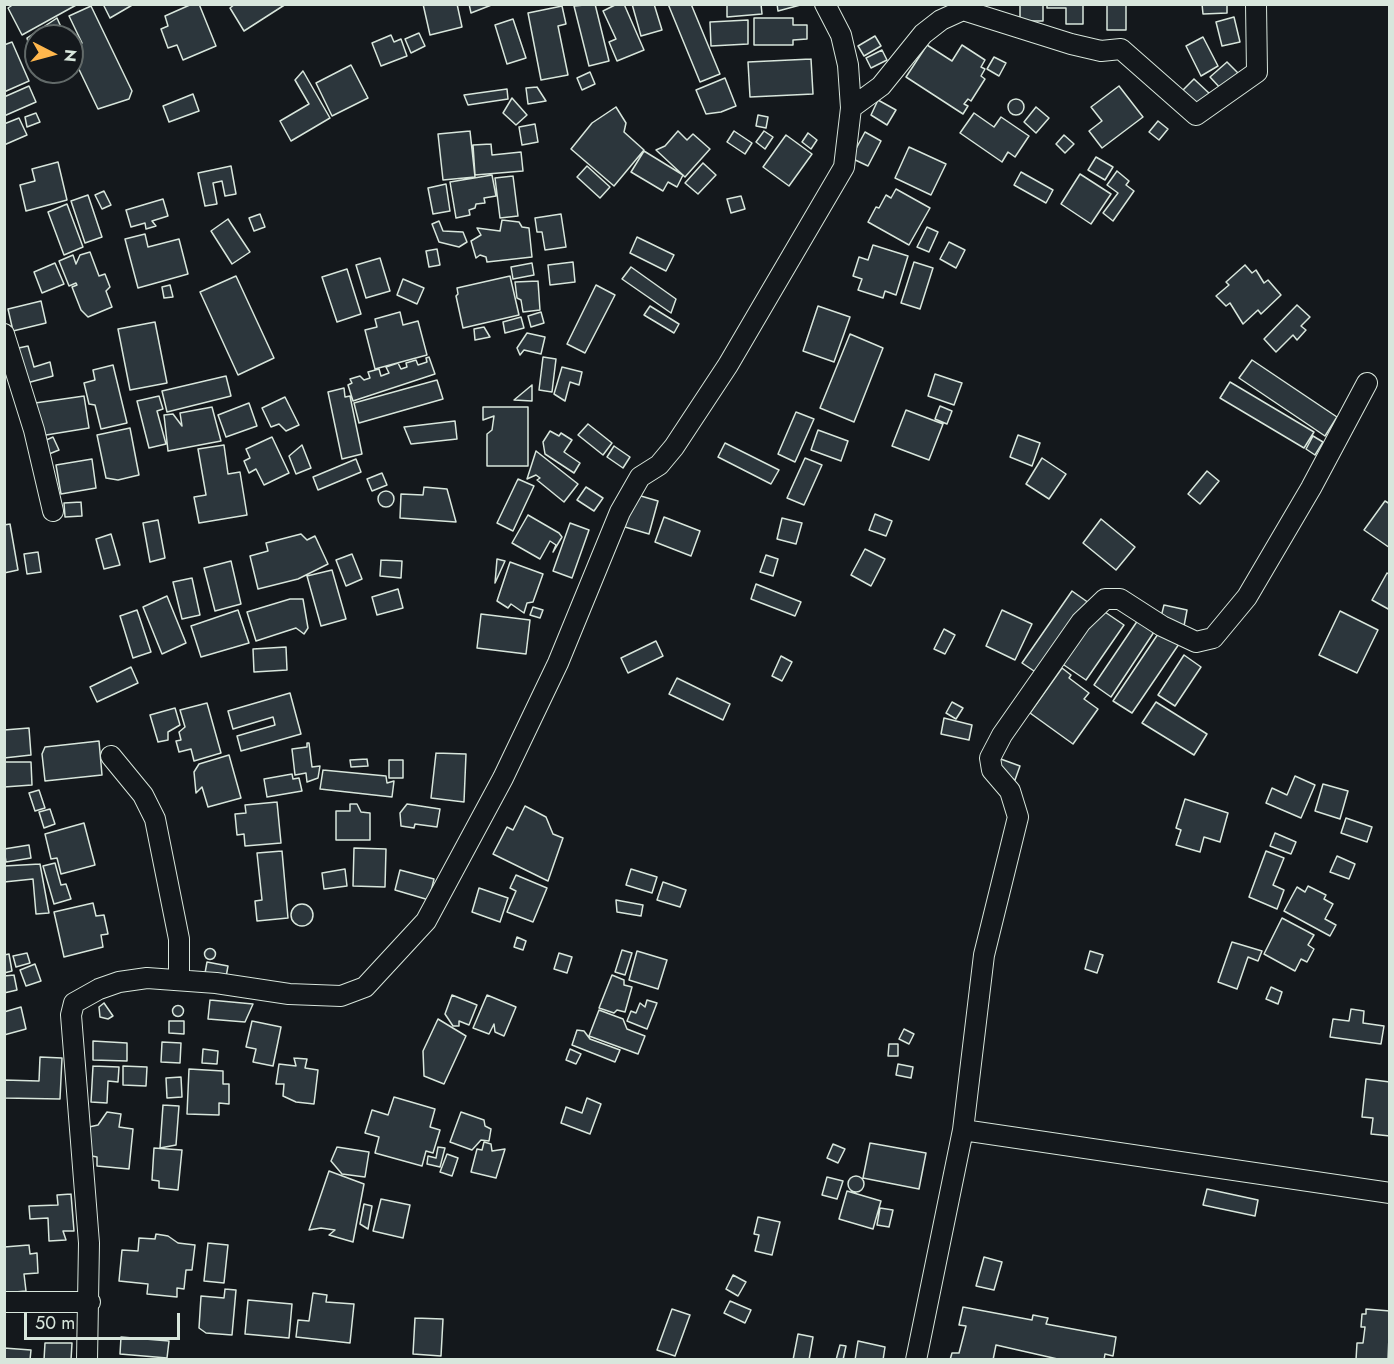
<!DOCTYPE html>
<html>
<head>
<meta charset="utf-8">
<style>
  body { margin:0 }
  #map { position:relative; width:1394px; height:1364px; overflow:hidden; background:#14181c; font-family:Jost,sans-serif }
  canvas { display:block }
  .frame { position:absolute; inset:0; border:6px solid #d8e6dc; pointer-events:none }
  .north { position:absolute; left:24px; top:24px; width:60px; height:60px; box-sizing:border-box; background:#14181c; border:2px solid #626a69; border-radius:50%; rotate:96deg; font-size:16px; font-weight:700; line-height:24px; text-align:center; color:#d8e6dc }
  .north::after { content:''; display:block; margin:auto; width:21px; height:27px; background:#ffb74d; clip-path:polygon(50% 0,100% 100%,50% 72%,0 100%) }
  .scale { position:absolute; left:24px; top:1313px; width:156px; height:27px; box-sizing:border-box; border:3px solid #d8e6dc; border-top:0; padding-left:8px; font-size:18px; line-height:21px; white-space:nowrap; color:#d8e6dc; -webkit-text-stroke:4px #14181c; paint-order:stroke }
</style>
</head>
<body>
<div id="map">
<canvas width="1394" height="1364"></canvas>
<div class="frame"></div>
<div class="north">N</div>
<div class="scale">50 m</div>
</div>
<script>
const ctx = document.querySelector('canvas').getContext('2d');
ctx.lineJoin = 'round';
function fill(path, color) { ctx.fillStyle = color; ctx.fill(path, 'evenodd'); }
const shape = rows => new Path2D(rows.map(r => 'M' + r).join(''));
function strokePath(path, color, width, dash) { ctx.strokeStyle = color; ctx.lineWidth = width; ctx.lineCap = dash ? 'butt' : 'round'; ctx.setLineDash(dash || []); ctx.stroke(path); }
const building = shape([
  [14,4,78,4,22,35,8,8,14,4],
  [103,4,134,4,110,18,103,4],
  [192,4,199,4,216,46,183,60,177,45,168,48,161,29,168,26,165,16,192,4],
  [235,4,286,4,244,31,230,8,235,4],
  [423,4,457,4,462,27,430,35,423,4],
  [469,4,494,4,471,13,469,4],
  [595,4,609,61,589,66,574,6,595,4],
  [617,4,624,4,644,50,617,61,609,42,616,39,603,11,617,4],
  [632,4,654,4,662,30,641,36,632,4],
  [668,4,691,4,720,74,700,82,668,4],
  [727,4,761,4,762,14,727,17,727,4],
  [777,4,804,4,778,11,777,4],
  [1043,4,1043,21,1020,21,1020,5,1043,4],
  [1047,4,1083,4,1083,24,1066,24,1066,8,1047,8,1047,4],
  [1107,4,1126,4,1126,30,1107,30,1107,4],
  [1202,4,1227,4,1227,13,1203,14,1202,4],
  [91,6,132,91,129,99,98,109,74,59,81,55,76,46,82,43,69,16,91,6],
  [562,6,566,24,558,26,568,75,541,80,528,13,562,6],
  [1234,17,1240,42,1222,46,1216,22,1234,17],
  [57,18,65,36,36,36,36,58,32,57,27,38,57,18],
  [754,18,793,18,793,25,807,25,807,39,793,40,793,45,754,45,754,18],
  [513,19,526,58,507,64,495,25,513,19],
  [748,20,748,44,711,46,710,22,748,20],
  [419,33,425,46,411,53,405,39,419,33],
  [391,35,394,42,401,39,407,56,381,66,372,43,391,35],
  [875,36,881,46,864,56,858,46,875,36],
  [1203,37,1218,66,1201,76,1186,46,1203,37],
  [12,42,29,81,4,92,4,45,12,42],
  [927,45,952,61,962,45,985,60,981,67,985,69,981,76,985,79,971,101,968,99,964,104,968,106,963,114,906,77,927,45],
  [882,50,887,60,871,68,866,58,882,50],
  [994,57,1006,63,999,76,987,69,994,57],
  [811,59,813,94,750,97,748,62,811,59],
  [1227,62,1239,74,1222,90,1210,77,1227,62],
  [351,65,368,98,332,116,316,83,351,65],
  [303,71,330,118,291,141,280,121,309,104,295,80,303,71],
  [590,72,595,84,582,90,577,78,590,72],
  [725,78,736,106,721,112,706,114,696,90,725,78],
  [1194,79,1211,95,1197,109,1180,93,1194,79],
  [29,86,36,102,4,116,4,97,29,86],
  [1119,86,1143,117,1102,148,1089,131,1102,121,1091,107,1119,86],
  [537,87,546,101,528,104,526,88,537,87],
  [507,89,508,99,468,105,464,95,507,89],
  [193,94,199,111,169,122,163,106,193,94],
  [512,98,527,115,516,125,503,113,512,98],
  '1008 107a8 8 0 1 1 16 0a8 8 0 1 1-16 0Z',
  [878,100,896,110,887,125,871,115,878,100],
  [616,107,626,123,624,132,644,150,614,186,571,149,592,123,616,107],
  [1036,107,1049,118,1036,133,1024,122,1036,107],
  [36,113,40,122,27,127,25,117,36,113],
  [974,113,994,127,1001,117,1029,136,1015,157,1008,152,1002,162,960,133,974,113],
  [758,115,768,117,766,128,756,126,758,115],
  [19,118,27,135,4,145,4,124,19,118],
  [1158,121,1168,129,1159,140,1149,132,1158,121],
  [535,124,538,142,522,145,519,127,535,124],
  [470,131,475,177,443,180,438,134,470,131],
  [678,131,687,140,693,134,710,149,685,177,656,150,665,146,678,131],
  [734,131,752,143,745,154,727,142,734,131],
  [764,131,773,137,765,149,756,142,764,131],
  [865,132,881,141,868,166,851,158,865,132],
  [808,133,817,140,811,149,802,142,808,133],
  [786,135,812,154,789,186,763,167,786,135],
  [1064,135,1074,144,1065,153,1056,144,1064,135],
  [491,144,492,155,521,152,523,171,475,175,473,145,491,144],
  [909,147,946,164,931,195,895,178,909,147],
  [644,151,683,175,677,187,668,182,663,191,631,172,644,151],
  [1096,157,1113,167,1105,180,1088,170,1096,157],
  [58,162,67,200,26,211,20,185,35,181,32,169,58,162],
  [703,163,716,175,698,194,685,183,703,163],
  [231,166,236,194,225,196,222,181,213,183,217,204,205,206,198,173,231,166],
  [587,166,610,187,600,198,577,177,587,166],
  [1117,171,1129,181,1126,185,1134,191,1113,221,1103,213,1118,193,1107,185,1117,171],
  [1021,172,1053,190,1046,203,1014,185,1021,172],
  [1080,174,1111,194,1091,224,1061,204,1080,174],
  [492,175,496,196,484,198,485,203,476,204,475,208,469,210,470,215,456,218,450,182,492,175],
  [513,176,518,216,500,218,495,178,513,176],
  [446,184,450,211,433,214,428,188,446,184],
  [896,189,930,208,909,245,868,222,876,207,879,208,886,195,891,198,896,189],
  [104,191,111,205,102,209,95,195,104,191],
  [88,195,102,237,85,243,71,201,88,195],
  [741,196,745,209,731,213,727,199,741,196],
  [163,199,168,216,152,221,156,226,146,229,145,223,131,227,126,210,163,199],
  [67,204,83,247,64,255,48,212,67,204],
  [260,214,265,227,254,231,249,218,260,214],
  [561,214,566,247,545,250,542,232,537,232,535,218,561,214],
  [228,219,250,252,232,264,211,231,228,219],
  [502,220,519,222,522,227,529,228,532,257,487,262,486,257,480,255,476,258,471,241,481,235,477,228,500,231,502,220],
  [439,221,443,231,463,232,467,242,459,247,439,242,432,224,439,221],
  [927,227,938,232,929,252,917,247,927,227],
  [145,234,148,247,179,239,188,274,138,288,125,239,145,234],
  [637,237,674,255,666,271,630,253,637,237],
  [949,242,965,250,956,268,940,259,949,242],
  [873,245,908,256,896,295,885,291,883,298,858,290,862,279,853,276,859,257,868,260,873,245],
  [437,249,440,265,429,267,426,251,437,249],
  [90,252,99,276,105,274,110,287,106,291,112,307,88,317,81,310,72,287,77,285,76,283,69,286,59,261,73,255,76,264,80,255,90,252],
  [380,258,390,291,366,298,356,265,380,258],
  [573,262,575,282,550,285,548,265,573,262],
  [914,262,933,268,920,309,901,303,914,262],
  [55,263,64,284,42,293,34,272,55,263],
  [532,263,534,275,513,279,511,267,532,263],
  [1245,265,1252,273,1256,270,1264,283,1268,280,1281,295,1261,314,1258,310,1243,324,1230,303,1226,306,1216,296,1229,285,1226,282,1245,265],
  [631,267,676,299,671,313,622,279,631,267],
  [347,269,361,314,337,322,322,277,347,269],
  [236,276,274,358,238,375,200,292,236,276],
  [510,276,519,315,463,328,456,296,458,294,457,288,510,276],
  [403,279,424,288,417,304,397,295,403,279],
  [538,281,540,310,523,312,521,300,517,298,515,282,538,281],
  [170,285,173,297,164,298,162,287,170,285],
  [596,285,615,295,585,353,567,344,596,285],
  [41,301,46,323,13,331,8,309,41,301],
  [1297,305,1310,317,1301,326,1306,330,1297,340,1293,335,1276,352,1264,339,1297,305],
  [650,306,679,324,674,333,644,315,650,306],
  [818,306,850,317,834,362,803,351,818,306],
  [400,312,403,325,418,321,427,355,375,369,365,330,377,327,375,319,400,312],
  [541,312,544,323,531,327,528,316,541,312],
  [521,317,524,328,505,333,503,322,521,317],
  [155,322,167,383,130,390,118,329,155,322],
  [484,327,490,337,475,340,474,329,484,327],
  [527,333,545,337,541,354,524,350,520,355,517,348,527,333],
  [850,334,883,348,854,422,820,408,850,334],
  [28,346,34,367,50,362,53,376,23,384,14,349,28,346],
  [429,357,435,374,353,401,348,385,352,383,350,379,360,376,364,380,370,378,368,372,379,369,381,376,389,373,386,367,398,363,401,369,407,367,406,363,416,360,418,365,427,362,426,358,429,357],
  [543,357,556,359,552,392,539,390,543,357],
  [1252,360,1337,417,1325,436,1239,378,1252,360],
  [113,365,127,423,101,429,95,405,89,404,84,383,95,380,93,370,113,365],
  [562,367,582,372,579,385,570,382,565,401,554,394,562,367],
  [935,374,962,383,954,405,928,396,935,374],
  [226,376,231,396,167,412,162,391,226,376],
  [437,380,443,399,359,423,354,403,437,380],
  [1230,382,1314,432,1304,448,1220,398,1230,382],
  [532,385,532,401,514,400,532,385],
  [344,388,345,397,350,396,362,454,342,459,328,392,344,388],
  [84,396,89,428,40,436,35,403,84,396],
  [159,396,163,409,157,411,166,444,149,448,137,401,159,396],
  [285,397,299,425,286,431,279,424,271,427,262,408,285,397],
  [249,403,257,426,226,437,218,415,249,403],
  [940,406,952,411,947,424,935,419,940,406],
  [212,407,221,441,168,451,164,415,173,414,182,426,180,413,212,407],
  [483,407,528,407,528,466,487,466,487,434,492,430,494,416,483,420,483,407],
  [906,410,943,424,929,460,892,446,906,410],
  [796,412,814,419,795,462,778,454,796,412],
  [455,421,457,439,411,444,404,427,455,421],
  [588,424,612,443,603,455,578,435,588,424],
  [130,428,139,475,118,480,106,478,97,435,130,428],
  [818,430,848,441,841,461,811,450,818,430],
  [550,431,559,436,561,433,572,440,564,452,580,463,574,473,545,454,543,442,550,431],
  [1018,435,1040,443,1032,466,1010,457,1018,435],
  [1313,436,1323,442,1315,455,1306,449,1313,436],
  [53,437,59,450,49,454,44,441,53,437],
  [272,437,289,473,264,485,256,469,249,473,244,461,250,458,246,449,272,437],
  [725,443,779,470,771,484,718,457,725,443],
  [224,445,228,474,240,472,247,515,199,523,194,497,206,495,198,449,224,445],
  [302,445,311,468,296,474,289,456,302,445],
  [614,446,630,457,623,468,607,457,614,446],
  [536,451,578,484,564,502,537,480,540,478,536,475,527,479,536,451],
  [805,458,822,465,804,505,787,498,805,458],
  [1042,458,1066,474,1049,499,1026,484,1042,458],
  [92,459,96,488,61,494,56,465,92,459],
  [356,459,361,472,318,490,313,477,356,459],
  [1207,471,1219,481,1200,504,1188,494,1207,471],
  [382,473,387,485,372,491,367,479,382,473],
  [518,479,534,486,513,531,497,523,518,479],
  [424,487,447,489,456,522,400,518,401,494,423,495,424,487],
  [586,487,603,498,594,511,577,500,586,487],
  '378 499a8 8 0 1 1 16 0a8 8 0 1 1-16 0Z',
  [634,494,658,501,649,534,625,527,634,494],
  [1385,501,1390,504,1390,548,1364,530,1385,501],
  [81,502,82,516,65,517,64,503,81,502],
  [875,514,892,521,886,536,869,530,875,514],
  [528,515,559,533,562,537,553,552,556,545,550,541,540,559,512,543,528,515],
  [664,517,700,531,691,556,655,542,664,517],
  [782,518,802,523,796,544,777,539,782,518],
  [1101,519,1135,547,1116,570,1083,543,1101,519],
  [158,520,165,558,150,562,143,523,158,520],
  [570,523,589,530,572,578,553,571,570,523],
  [10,524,18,570,4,573,4,525,10,524],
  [111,534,120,565,104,569,96,539,111,534],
  [301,534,307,540,315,536,328,564,298,579,258,589,250,556,268,551,266,543,301,534],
  [865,549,885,559,871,586,851,575,865,549],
  [38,552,41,572,27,574,24,554,38,552],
  [352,554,362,579,346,586,336,560,352,554],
  [766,555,778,559,773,576,760,572,766,555],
  [497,559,505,561,495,583,497,559],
  [381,560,402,561,401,578,380,576,381,560],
  [231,561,241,604,215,611,204,568,231,561],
  [510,562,543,574,533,602,527,603,524,613,511,604,508,608,497,601,510,562],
  [332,570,346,619,321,626,307,576,332,570],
  [1387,573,1390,575,1390,610,1372,600,1387,573],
  [192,578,200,615,182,619,173,582,192,578],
  [756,584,801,602,795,616,751,599,756,584],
  [398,589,403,608,377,615,372,597,398,589],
  [1072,591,1089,603,1040,675,1022,663,1072,591],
  [167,596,186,643,162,654,143,607,167,596],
  [290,599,303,599,308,628,304,634,296,628,256,641,247,612,290,599],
  [1164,605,1187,610,1184,626,1160,621,1164,605],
  [533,607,543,610,540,618,530,615,533,607],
  [1099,608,1124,625,1086,680,1061,663,1099,608],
  [137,610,151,652,133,658,120,616,137,610],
  [238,610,249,643,201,657,191,626,238,610],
  [1002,610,1032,624,1015,660,986,646,1002,610],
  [1340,611,1378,630,1357,673,1319,655,1340,611],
  [481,614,530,620,526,654,477,648,481,614],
  [1138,620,1154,632,1111,697,1094,685,1138,620],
  [944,629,955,635,945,654,934,649,944,629],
  [1160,631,1179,644,1132,713,1113,701,1160,631],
  [656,641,663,656,628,673,621,658,656,641],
  [286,647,287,670,254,672,253,649,286,647],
  [1184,655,1201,667,1175,706,1158,695,1184,655],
  [781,656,792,662,782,681,772,676,781,656],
  [131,667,138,683,97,702,90,687,131,667],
  [1062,668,1071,675,1069,678,1089,693,1084,699,1098,709,1073,744,1030,713,1062,668],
  [677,678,730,704,723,720,669,694,677,678],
  [290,693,301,734,241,751,237,736,275,725,273,717,233,729,228,711,290,693],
  [952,702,963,708,956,719,946,713,952,702],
  [1156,702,1207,734,1194,755,1142,723,1156,702],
  [207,703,221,753,194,761,191,749,179,752,176,741,181,740,179,732,185,727,180,710,207,703],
  [175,708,180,725,168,732,168,740,158,742,150,715,175,708],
  [944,718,972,725,969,740,941,734,944,718],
  [29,728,31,755,4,758,4,730,29,728],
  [99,741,102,775,45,781,42,754,45,747,99,741],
  [307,743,309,743,312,767,320,766,318,778,307,782,306,773,295,775,292,749,307,747,307,743],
  [436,753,466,754,464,802,431,798,436,753],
  [229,755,241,798,208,807,202,787,196,793,194,772,199,764,229,755],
  [998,758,1020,766,1015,780,993,772,998,758],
  [367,759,368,766,351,767,350,760,367,759],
  [389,760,403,760,403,778,389,778,389,760],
  [4,762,31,762,32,785,4,787,4,762],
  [323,770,386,776,387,783,394,781,392,797,320,789,323,770],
  [292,774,293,779,299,778,302,791,267,797,264,779,292,774],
  [1295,776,1315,785,1301,818,1266,803,1272,788,1287,795,1295,776],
  [1323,784,1348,791,1340,819,1315,811,1323,784],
  [39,790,45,808,35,811,29,793,39,790],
  [1185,799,1228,813,1220,842,1204,837,1200,852,1176,845,1181,830,1176,828,1185,799],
  [277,802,281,843,245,846,244,834,237,835,235,814,246,813,245,805,277,802],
  [350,804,357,804,361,812,370,813,370,840,336,840,336,811,350,811,350,804],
  [407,804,440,809,437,827,415,824,414,828,401,826,400,813,407,804],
  [525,806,546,817,553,834,563,838,548,881,493,854,507,827,513,830,525,806],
  [50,809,55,824,44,828,39,812,50,809],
  [1346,818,1372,827,1367,842,1341,833,1346,818],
  [84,823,95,865,61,874,57,858,51,859,45,834,84,823],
  [1275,833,1296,842,1291,854,1270,846,1275,833],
  [29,845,31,858,6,862,4,849,29,845],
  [354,848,386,849,385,887,353,886,354,848],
  [282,851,288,918,257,921,255,901,262,900,257,853,282,851],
  [1266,851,1284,858,1273,885,1284,890,1277,909,1249,897,1266,851],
  [1337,856,1355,864,1349,879,1330,872,1337,856],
  [55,863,61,885,66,884,71,899,54,904,43,866,55,863],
  [40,864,49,913,36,914,33,879,4,882,4,866,40,864],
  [345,869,347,886,324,889,322,873,345,869],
  [631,869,657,877,652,893,626,885,631,869],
  [400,870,434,879,429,900,395,890,400,870],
  [516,875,547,888,533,922,507,912,516,891,510,888,516,875],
  [663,882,686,890,680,907,657,900,663,882],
  [1308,886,1326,895,1324,899,1333,904,1325,919,1336,925,1330,936,1284,911,1297,887,1305,892,1308,886],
  [479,888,508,898,500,922,472,912,479,888],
  [616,900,643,905,641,916,617,912,616,900],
  [93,903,96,916,104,915,108,934,101,935,103,947,64,957,54,912,93,903],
  '291 915a11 11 0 1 1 22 0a11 11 0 1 1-22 0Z',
  [1282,918,1314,935,1308,945,1314,949,1307,962,1301,959,1295,971,1264,954,1282,918],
  [517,937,526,941,523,950,514,947,517,937],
  [1232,942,1262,951,1258,961,1248,957,1237,989,1218,982,1232,942],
  '204.5 954a5.5 5.5 0 1 1 11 0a5.5 5.5 0 1 1-11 0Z',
  [622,950,632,953,625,975,615,972,622,950],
  [637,951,667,960,658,989,629,980,637,951],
  [1090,951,1103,955,1097,973,1085,969,1090,951],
  [27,953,30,963,16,967,13,956,27,953],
  [559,953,572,957,567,973,554,969,559,953],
  [9,954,12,971,4,973,4,955,9,954],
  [207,962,228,966,226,977,205,973,207,962],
  [35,964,41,981,26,986,20,970,35,964],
  [14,975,17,990,4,993,4,976,14,975],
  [612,975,624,980,624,985,632,987,625,1012,617,1010,614,1013,599,1008,612,975],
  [1271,987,1282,992,1278,1004,1266,999,1271,987],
  [452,995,477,1005,469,1025,459,1021,459,1026,453,1026,445,1014,452,995],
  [487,995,516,1007,504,1036,495,1032,494,1024,489,1034,473,1028,487,995],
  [210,1000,253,1004,245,1022,208,1019,210,1000],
  [647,1000,657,1003,647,1029,627,1021,631,1011,636,1013,640,1003,645,1007,647,1000],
  [104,1003,113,1016,108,1019,100,1017,99,1007,104,1003],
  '172.5 1011a5.5 5.5 0 1 1 11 0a5.5 5.5 0 1 1-11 0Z',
  [21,1007,26,1029,4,1035,4,1012,21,1007],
  [1351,1009,1364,1011,1363,1023,1384,1026,1381,1044,1330,1037,1333,1019,1349,1021,1351,1009],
  [599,1010,623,1019,627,1029,645,1036,638,1054,589,1036,599,1010],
  [438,1019,466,1036,444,1084,424,1076,423,1051,438,1019],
  [169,1021,184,1021,184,1034,169,1033,169,1021],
  [252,1021,281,1027,273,1066,253,1062,256,1049,246,1047,252,1021],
  [904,1029,914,1034,909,1044,899,1039,904,1029],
  [577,1030,584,1031,590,1039,620,1050,615,1062,572,1045,577,1030],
  [93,1041,127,1043,127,1061,93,1060,93,1041],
  [162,1042,181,1043,180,1063,161,1062,162,1042],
  [889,1044,898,1044,898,1056,888,1056,889,1044],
  [203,1049,218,1051,217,1064,202,1063,203,1049],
  [570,1049,581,1054,576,1064,566,1060,570,1049],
  [40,1057,62,1058,60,1099,4,1098,4,1080,39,1081,40,1057],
  [294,1058,307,1059,305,1068,318,1070,314,1104,296,1102,283,1096,284,1084,276,1084,279,1064,296,1066,294,1058],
  [898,1064,913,1067,911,1078,896,1075,898,1064],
  [93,1066,119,1067,118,1082,108,1081,107,1103,91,1102,93,1066],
  [123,1066,147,1067,146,1086,123,1085,123,1066],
  [189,1069,223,1071,223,1084,229,1084,229,1104,219,1103,219,1115,187,1114,189,1069],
  [181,1077,182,1097,167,1098,166,1078,181,1077],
  [1366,1079,1390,1082,1390,1136,1371,1134,1373,1118,1362,1117,1366,1079],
  [394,1097,435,1109,430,1127,440,1130,433,1153,426,1151,422,1166,375,1153,379,1137,365,1133,372,1110,388,1115,394,1097],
  [587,1098,601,1104,590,1134,561,1123,566,1107,582,1113,587,1098],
  [163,1105,179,1106,176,1145,160,1148,163,1105],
  [107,1112,121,1114,119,1127,133,1129,129,1169,97,1166,97,1157,87,1155,89,1127,98,1125,107,1112],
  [461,1112,484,1120,485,1126,491,1129,489,1141,481,1140,472,1150,450,1142,461,1112],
  [484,1142,491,1144,492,1151,505,1149,496,1178,471,1172,477,1149,482,1150,484,1142],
  [870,1143,926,1153,919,1189,863,1178,870,1143],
  [833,1144,845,1149,838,1163,827,1158,833,1144],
  [337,1147,369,1152,365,1177,342,1174,331,1161,337,1147],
  [438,1147,445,1148,440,1167,427,1164,428,1156,436,1158,438,1147],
  [154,1148,182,1150,178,1190,159,1188,159,1181,152,1180,154,1148],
  [447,1154,458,1158,452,1176,440,1172,447,1154],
  [329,1171,364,1184,353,1242,329,1235,335,1230,321,1228,309,1230,329,1171],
  '848 1184a8 8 0 1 1 16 0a8 8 0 1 1-16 0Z',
  [827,1177,843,1181,837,1199,822,1195,827,1177],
  [1207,1189,1258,1200,1255,1216,1203,1205,1207,1189],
  [847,1191,881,1201,873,1229,839,1219,847,1191],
  [71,1194,74,1231,63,1231,66,1240,49,1241,48,1218,30,1219,29,1206,58,1205,57,1195,71,1194],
  [381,1199,410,1205,403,1238,373,1231,381,1199],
  [364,1204,372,1206,368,1229,360,1224,364,1204],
  [880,1208,893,1210,889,1227,877,1225,880,1208],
  [758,1217,780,1222,772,1255,755,1251,759,1235,754,1234,758,1217],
  [156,1234,168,1236,178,1243,195,1245,192,1270,186,1270,184,1289,177,1288,177,1297,147,1294,148,1284,119,1281,122,1250,138,1251,139,1238,155,1239,156,1234],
  [208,1243,228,1245,224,1283,204,1281,208,1243],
  [29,1245,30,1254,37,1253,38,1273,24,1274,26,1291,4,1293,4,1247,29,1245],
  [984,1257,1002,1262,994,1290,976,1286,984,1257],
  [733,1275,746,1282,738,1296,726,1289,733,1275],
  [225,1289,236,1290,232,1335,206,1333,199,1328,201,1296,224,1298,225,1289],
  [313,1293,327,1295,326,1302,354,1304,350,1343,296,1337,298,1320,309,1321,313,1293],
  [248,1300,292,1304,289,1338,245,1334,248,1300],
  [730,1301,751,1310,745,1323,724,1313,730,1301],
  [963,1307,1032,1320,1033,1315,1048,1318,1046,1324,1116,1337,1113,1356,1105,1354,1104,1360,1062,1360,996,1345,993,1360,950,1360,952,1353,959,1353,966,1326,959,1325,963,1307],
  [672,1309,690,1315,675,1356,657,1350,672,1309],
  [1366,1309,1390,1311,1388,1360,1356,1360,1357,1343,1363,1343,1365,1327,1361,1327,1362,1314,1366,1314,1366,1309],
  [415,1318,443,1319,441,1356,413,1354,415,1318],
  [798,1334,813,1337,809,1360,793,1360,798,1334],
  [121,1337,169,1341,167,1358,120,1354,121,1337],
  [858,1341,885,1347,883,1360,855,1360,858,1341],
  [45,1343,72,1343,71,1360,44,1360,45,1343],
  [840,1345,846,1346,843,1360,836,1360,840,1345],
  [4,1348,31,1350,30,1360,4,1360,4,1348]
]);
const minor = shape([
  [851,108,881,86,923,34,941,20,963,10,1071,44,1101,51,1121,49,1196,115,1257,72,1256,4],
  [4,334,34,430,53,511],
  [111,756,143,795,155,819,179,939,179,980],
  [963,1130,984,955,1018,817,1010,791,992,770,990,758,1002,735,1081,622,1105,599,1120,599,1162,626,1196,642,1213,638,1247,597,1311,488,1367,383],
  [4,1302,90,1302],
  [87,1360,89,1243,71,1015,74,1003,99,989,119,982,147,978,216,983,289,994,341,996,365,987,426,921,503,778,558,663,620,512,640,477,659,465,674,447,728,365,844,167,851,108,848,65,841,35,825,4],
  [916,1360,963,1130,1390,1193]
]);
fill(building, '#2c363c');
strokePath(building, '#d8e6dc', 1.5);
strokePath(minor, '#d8e6dc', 22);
strokePath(minor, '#14181c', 20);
</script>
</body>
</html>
